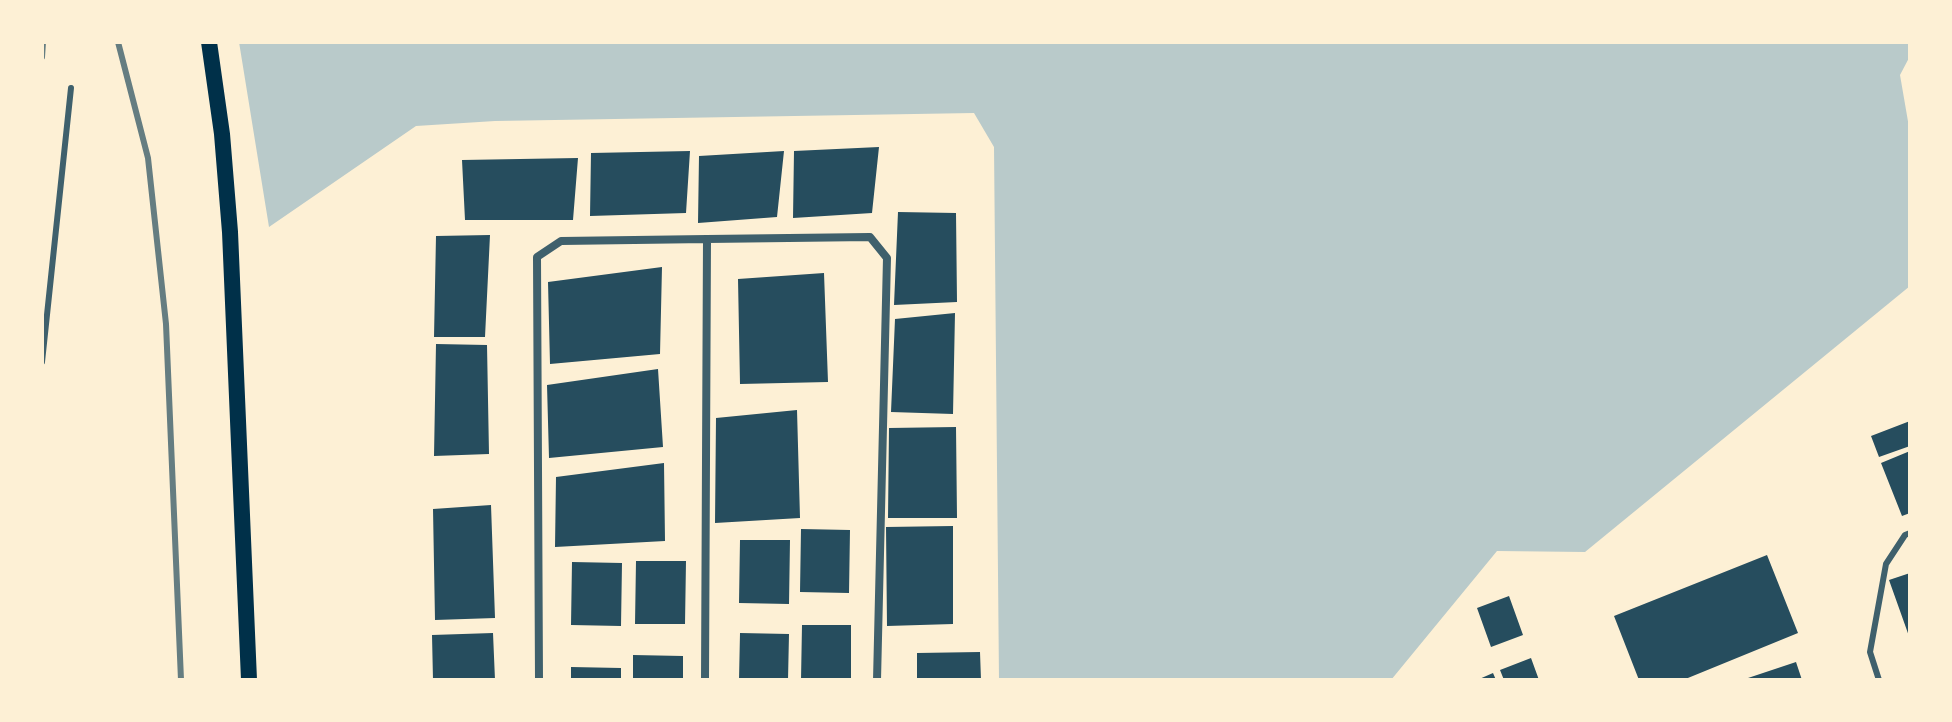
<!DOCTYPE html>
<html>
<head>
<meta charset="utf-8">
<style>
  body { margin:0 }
  #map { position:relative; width:1952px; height:722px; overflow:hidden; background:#fdf0d5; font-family:Raleway,sans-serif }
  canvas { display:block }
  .frame { position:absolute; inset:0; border:44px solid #fdf0d5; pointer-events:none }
</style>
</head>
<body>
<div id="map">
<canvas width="1952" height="722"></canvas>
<div class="frame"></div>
</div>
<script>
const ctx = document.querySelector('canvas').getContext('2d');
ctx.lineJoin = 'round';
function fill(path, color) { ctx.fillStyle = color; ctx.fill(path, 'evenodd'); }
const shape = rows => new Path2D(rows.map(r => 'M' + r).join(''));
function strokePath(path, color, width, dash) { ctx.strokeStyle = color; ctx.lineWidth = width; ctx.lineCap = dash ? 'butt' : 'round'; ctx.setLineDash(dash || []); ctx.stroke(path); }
const green = shape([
  [239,42,1910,42,1910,56,1900,75,1910,133,1910,286,1585,552,1497,551,1391,680,999,680,994,147,974,113,495,121,416,126,269,227]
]);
const building = shape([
  [879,147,872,213,793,218,794,151],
  [690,151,686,213,590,216,591,153],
  [784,151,777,217,698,223,699,156],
  [578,158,573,220,465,220,462,160],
  [898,212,956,213,957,302,894,305],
  [490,235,485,337,434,337,436,236],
  [662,267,660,354,550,364,548,282],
  [824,273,828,382,740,384,738,279],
  [955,313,953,414,891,412,895,319],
  [436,344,487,345,489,454,434,456],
  [658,369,663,447,549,458,547,385],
  [797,410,800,518,715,523,716,418],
  [1910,421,1910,446,1879,457,1871,436],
  [956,427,957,518,888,518,889,428],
  [1910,451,1910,513,1902,516,1881,463],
  [664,463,665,541,555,547,556,477],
  [491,505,495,618,435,620,433,509],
  [953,526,953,624,887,626,886,527],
  [801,529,850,530,849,593,800,592],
  [740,540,790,540,789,604,739,603],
  [1767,555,1798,633,1683,680,1639,680,1614,616],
  [636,561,686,561,685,624,635,624],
  [572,562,622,563,621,626,571,625],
  [1910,573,1910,639,1889,580],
  [1509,596,1523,635,1491,647,1477,608],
  [802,625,851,625,851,680,801,680],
  [493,633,495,680,433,680,432,635],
  [740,633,789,634,788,680,739,680],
  [980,652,981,680,917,680,917,653],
  [633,655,683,656,683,680,633,680],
  [1531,658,1539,680,1504,680,1500,670],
  [1796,662,1802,680,1745,680,1745,679],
  [571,667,621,668,621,680,571,680],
  [1493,673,1496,680,1477,680]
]);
const service = shape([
  [42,362,71,88],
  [1879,680,1870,652,1886,564,1905,535,1910,533]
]);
const minor = shape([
  [539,680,537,257,561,241,707,239],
  [705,680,707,239,870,237,887,258,877,680]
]);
const secondary = shape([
  [209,42,222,134,230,232,249,680]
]);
const rail = shape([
  [118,42,148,158,166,324,181,680],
  [42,57,43,42]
]);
fill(green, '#b9caca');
fill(building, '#264d5e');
strokePath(service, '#3f606c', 6);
strokePath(minor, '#3f606c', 8);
strokePath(secondary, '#003049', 16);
strokePath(rail, '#657d81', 6);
</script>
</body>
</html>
